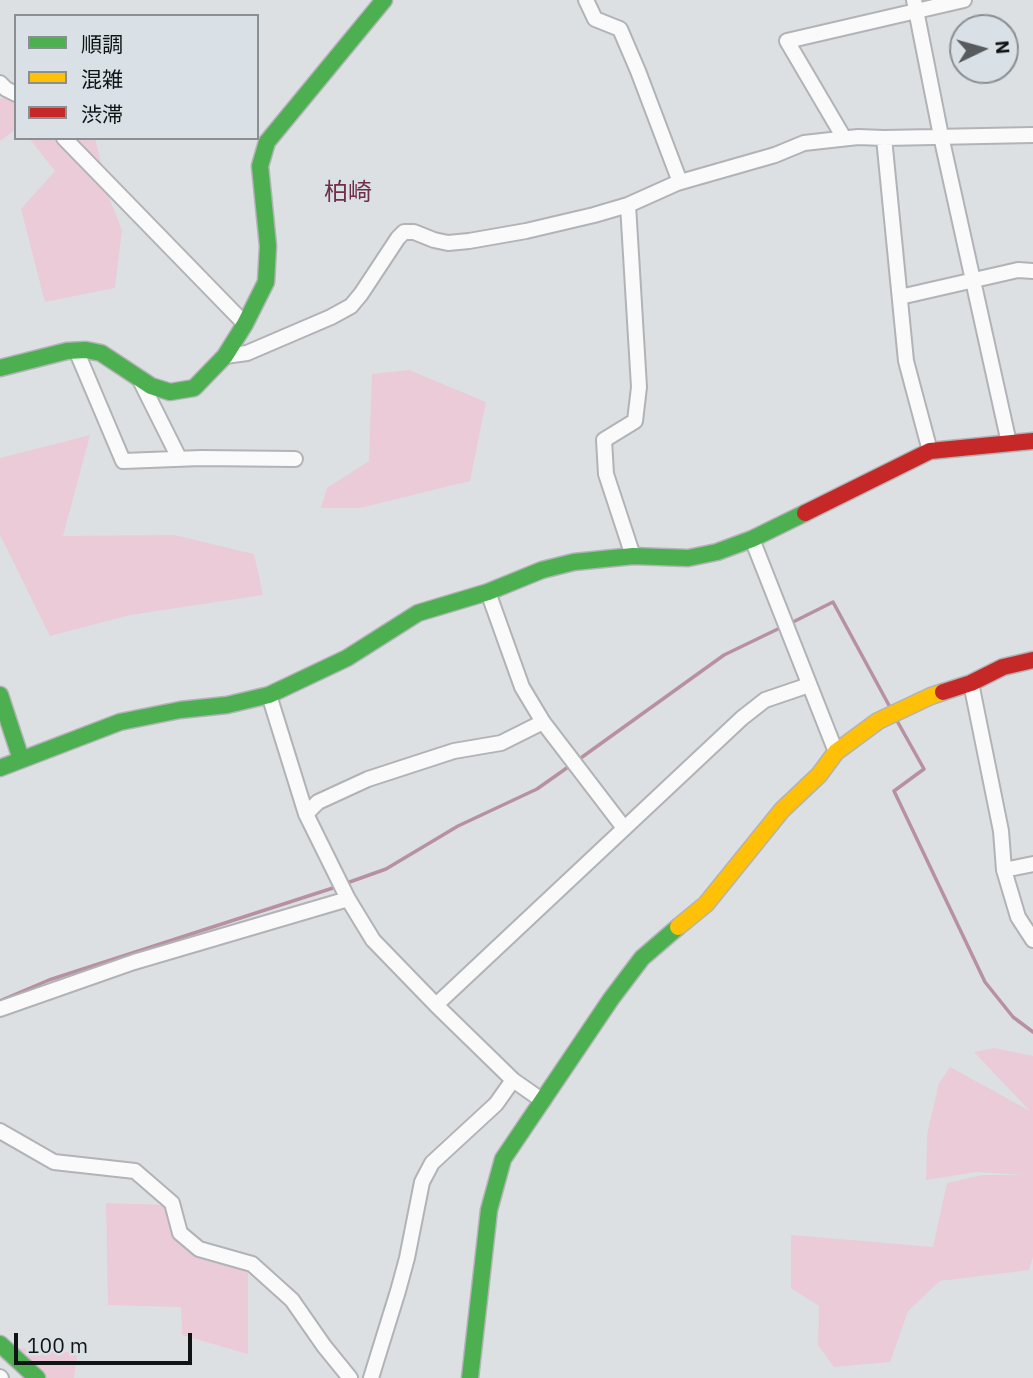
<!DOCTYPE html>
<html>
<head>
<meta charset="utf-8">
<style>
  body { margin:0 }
  #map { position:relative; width:1033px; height:1378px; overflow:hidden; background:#dce0e3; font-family:"IBM Plex Sans","Noto Sans JP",sans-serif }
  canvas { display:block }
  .legend { position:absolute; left:14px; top:14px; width:245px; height:126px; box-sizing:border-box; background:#d9e1e6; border:2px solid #898f92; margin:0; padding:9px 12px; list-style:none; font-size:21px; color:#111415 }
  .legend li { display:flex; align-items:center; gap:14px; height:35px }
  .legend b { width:35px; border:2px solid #898f92 }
  .north { position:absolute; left:949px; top:14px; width:70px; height:70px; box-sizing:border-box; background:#d9e1e6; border:2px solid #898f92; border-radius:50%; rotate:85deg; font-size:19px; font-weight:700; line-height:28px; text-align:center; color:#111415 }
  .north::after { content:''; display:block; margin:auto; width:24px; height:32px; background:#585b5d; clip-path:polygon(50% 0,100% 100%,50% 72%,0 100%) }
  .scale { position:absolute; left:14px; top:1333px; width:178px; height:32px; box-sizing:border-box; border:4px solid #111415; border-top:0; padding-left:9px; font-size:21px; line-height:24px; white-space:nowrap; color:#111415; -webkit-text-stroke:5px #d9e1e6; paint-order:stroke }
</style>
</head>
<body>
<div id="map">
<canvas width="1033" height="1378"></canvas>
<ul class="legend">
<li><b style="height:9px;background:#4caf50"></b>順調</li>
<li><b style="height:9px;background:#ffc107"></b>混雑</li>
<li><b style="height:9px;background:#c62828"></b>渋滞</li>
</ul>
<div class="north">N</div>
<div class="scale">100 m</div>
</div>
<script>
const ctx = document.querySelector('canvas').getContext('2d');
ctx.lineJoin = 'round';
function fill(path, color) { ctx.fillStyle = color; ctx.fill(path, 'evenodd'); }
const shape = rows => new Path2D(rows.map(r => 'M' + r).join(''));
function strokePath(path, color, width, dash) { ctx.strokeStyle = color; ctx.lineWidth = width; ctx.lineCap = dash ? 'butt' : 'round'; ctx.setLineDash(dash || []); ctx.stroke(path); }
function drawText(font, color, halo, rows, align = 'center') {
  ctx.font = font + ' "IBM Plex Sans","Noto Sans JP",sans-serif'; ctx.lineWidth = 7; ctx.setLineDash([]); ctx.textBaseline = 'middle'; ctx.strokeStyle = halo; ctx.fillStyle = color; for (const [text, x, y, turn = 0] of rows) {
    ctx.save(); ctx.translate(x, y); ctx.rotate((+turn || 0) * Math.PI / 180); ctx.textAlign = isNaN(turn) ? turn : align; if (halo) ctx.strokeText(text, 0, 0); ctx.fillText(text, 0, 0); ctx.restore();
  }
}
const green = shape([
  [16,91,16,129,0,141,0,99],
  [29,138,95,138,110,200,122,230,115,288,45,302,21,209,55,171],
  [409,370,486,402,470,481,360,508,321,508,327,488,369,461,372,374],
  [90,435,63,536,174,535,254,554,263,595,130,615,50,636,0,535,0,458],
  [994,1048,1033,1056,1033,1257,1029,1270,940,1281,908,1311,890,1362,834,1367,818,1345,819,1306,791,1288,791,1235,933,1247,947,1183,983,1175,1024,1175,976,1172,926,1180,927,1135,939,1083,950,1067,1030,1111,974,1052],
  [106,1203,167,1205,177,1237,189,1250,200,1255,248,1271,248,1354,182,1335,181,1307,108,1305],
  [17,1348,70,1352,77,1355,74,1378,47,1378]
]);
const stream = shape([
  [789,624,833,602,891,709],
  [896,719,924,769,894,791,985,982,1013,1017,1033,1032],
  [578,760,724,655,782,627],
  [344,884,386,869,458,826,537,789,571,765],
  [0,1001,49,980,336,887]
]);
const street = shape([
  [586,0,595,19,620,29,638,71,680,182],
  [914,0,941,136,1009,443],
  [0,83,6,89,16,94],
  [64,138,245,324],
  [844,138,787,41,964,0],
  [884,138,906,361,930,451],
  [628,205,639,387,635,421,604,440,606,474,633,556],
  [900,297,1018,270,1033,271],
  [76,350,123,461,201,458,295,459],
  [225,356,247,353,331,317,351,306,361,294,398,238,404,232,414,232,434,240,448,243,469,241,526,231,594,215,628,205,677,183,775,155,804,143,858,137,884,138,1033,135],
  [140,380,179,458],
  [752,539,836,752],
  [488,592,522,687,543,722,624,828],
  [971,683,1001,831,1004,870,1018,917,1033,940],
  [269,695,306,814,348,899,373,940,436,1005,513,1080,543,1101],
  [306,814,318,802,368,779,454,751,501,743,543,722],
  [1004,870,1033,864],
  [436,1005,742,718,765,700,809,685],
  [0,1009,134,962,348,899],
  [0,1131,54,1162,135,1171,172,1203,180,1233,199,1249,252,1264,292,1300,324,1346,350,1378],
  [0,1377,1,1378],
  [371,1378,398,1291,407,1258,422,1182,432,1163,496,1104,513,1080]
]);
const fast = shape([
  [0,368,67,351,86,350,101,353,151,386,170,392,194,388,225,356,245,324,266,282,268,246,260,166,267,142,384,0],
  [0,695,21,759],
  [0,768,120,722,180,710,227,705,269,695,347,658,418,613,488,592,542,570,574,562,633,556,688,558,717,552,752,539,805,513],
  [0,1344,37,1378],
  [470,1378,489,1210,503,1159,611,999,642,958,678,927]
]);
const slow = shape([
  [678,927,706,904,782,810,819,775,836,752,878,721,931,696,943,692]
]);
const jam = shape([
  [805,513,930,451,1033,441],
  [943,692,971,683,1003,667,1033,660]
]);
const quarterNames = [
  ["柏崎",348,193]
];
fill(green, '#eacbd7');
strokePath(stream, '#b891a0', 3.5);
strokePath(street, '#b1b3b6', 18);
strokePath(fast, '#b1b3b6', 19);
strokePath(slow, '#b1b3b6', 19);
strokePath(jam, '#b1b3b6', 19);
strokePath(street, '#fafafb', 14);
strokePath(fast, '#4caf50', 16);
strokePath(slow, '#ffc107', 16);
strokePath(jam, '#c62828', 16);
drawText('24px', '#712e49', '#d9e1e6', quarterNames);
</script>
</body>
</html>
